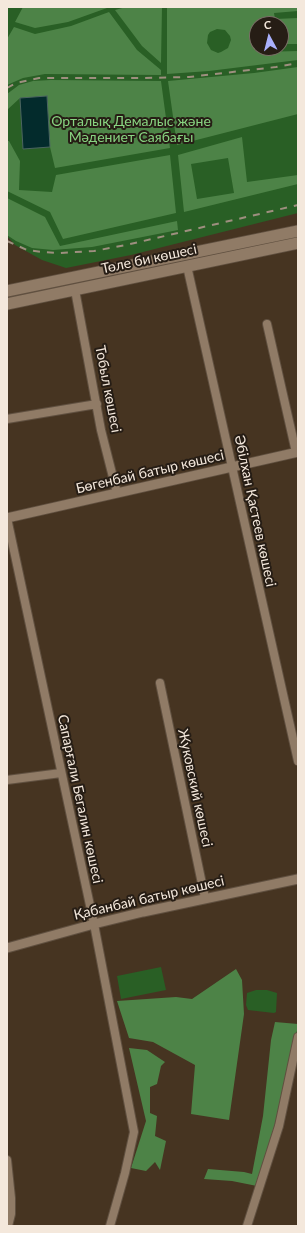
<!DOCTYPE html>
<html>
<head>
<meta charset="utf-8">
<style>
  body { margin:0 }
  #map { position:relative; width:305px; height:1233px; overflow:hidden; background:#463421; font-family:Lato,sans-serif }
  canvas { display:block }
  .frame { position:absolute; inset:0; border:8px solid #f4e8dc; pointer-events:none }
  .north { position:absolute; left:249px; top:16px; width:40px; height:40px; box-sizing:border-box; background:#261d15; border:1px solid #786e65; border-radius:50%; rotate:353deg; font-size:11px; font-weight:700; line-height:16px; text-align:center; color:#f4e8dc }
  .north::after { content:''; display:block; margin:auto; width:14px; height:18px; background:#a9b0fc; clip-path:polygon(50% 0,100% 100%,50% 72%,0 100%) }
</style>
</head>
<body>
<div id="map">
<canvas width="305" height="1233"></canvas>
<div class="frame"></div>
<div class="north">С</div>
</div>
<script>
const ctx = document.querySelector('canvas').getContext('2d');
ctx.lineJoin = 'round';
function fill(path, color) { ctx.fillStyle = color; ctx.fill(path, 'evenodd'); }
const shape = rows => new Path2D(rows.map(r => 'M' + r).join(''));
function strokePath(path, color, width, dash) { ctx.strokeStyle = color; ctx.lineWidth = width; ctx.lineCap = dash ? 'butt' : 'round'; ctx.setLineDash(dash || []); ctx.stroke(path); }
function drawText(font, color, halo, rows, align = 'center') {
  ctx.font = font + ' Lato,sans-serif'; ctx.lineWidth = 4; ctx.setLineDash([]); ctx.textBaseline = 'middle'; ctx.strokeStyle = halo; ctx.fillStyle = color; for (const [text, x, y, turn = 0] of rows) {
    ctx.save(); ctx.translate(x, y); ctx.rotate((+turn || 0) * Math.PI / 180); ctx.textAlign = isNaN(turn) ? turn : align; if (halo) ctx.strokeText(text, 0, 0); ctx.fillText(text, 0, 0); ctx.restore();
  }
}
const green = shape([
  [7,7,298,7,298,213,131,255,66,268,42,260,15,245,7,236],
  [257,24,281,24,281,48,257,48],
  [161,967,166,990,121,999,117,976],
  [256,990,267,990,277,993,276,1012,274,1013,248,1010,246,1005,247,993]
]);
const forest = shape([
  [23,7,107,7,107,8,68,22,35,28,15,22],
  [126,7,162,7,161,63,142,46,115,10],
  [167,7,298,7,298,11,274,13,275,19,298,18,298,44,281,44,281,24,257,24,257,48,260,48,261,52,298,51,298,60,209,71,167,74],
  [217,29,225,30,230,36,231,40,228,48,221,52,218,53,211,50,207,43,208,35,210,32],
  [109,12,137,50,161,70,161,75,45,74,23,78,7,85,7,39,14,27,35,34,71,26],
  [298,67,298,114,177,145,168,81,254,73],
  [51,80,161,81,170,148,55,168,50,147,47,96,20,98,7,110,7,94,19,85,33,81],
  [242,137,247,182,298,175,298,184,184,212,178,155],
  [228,158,234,193,197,199,191,164],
  [7,141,9,141,20,161,19,190,52,192,56,175,170,155,176,213,63,239,50,212,7,191],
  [7,198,45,217,60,246,177,221,178,230,92,247,53,250,32,248,16,241,7,235],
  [236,969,242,980,244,1014,229,1120,191,1114,195,1065,153,1042,129,1038,117,1001,176,997,192,999],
  [275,1022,298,1024,298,1026,279,1113,257,1186,232,1181,204,1179,208,1169,244,1172,252,1174,263,1116,271,1040],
  [129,1048,147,1050,165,1062,161,1066,157,1084,150,1087,150,1113,157,1116,155,1136,166,1141,160,1170,155,1162,146,1171,131,1168,146,1121]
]);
const water = shape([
  [47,96,50,147,23,149,20,98,47,96]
]);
const minor = shape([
  [187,266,298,761],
  [75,290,101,430,117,493],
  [267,324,296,452],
  [7,419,97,404],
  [7,518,94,924,134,1132,125,1173,110,1226],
  [160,683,205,898],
  [7,780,61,773],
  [7,1160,11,1198,11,1214,8,1226],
  [247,1226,279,1126,298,1037]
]);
const tertiary = shape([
  [7,518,298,452],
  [7,948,94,924,143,912,298,879]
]);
const secondary = shape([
  [7,291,298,231],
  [7,304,298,243]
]);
const rail = shape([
  [7,88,16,83,39,78,144,78,189,77,276,67,298,63],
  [7,241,27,250,41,252,59,253,94,251,126,245,298,205]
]);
const parkNames = [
  ["Орталық Демалыс және",131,121],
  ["Мәдениет Саябағы",131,137]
];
const streetNames = [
  ["Төле би көшесі",149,259,-12],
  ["Тобыл көшесі",108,389,79],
  ["Бөгенбай батыр көшесі",150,472,-13],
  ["Әбілхан Қастеев көшесі",255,511,78],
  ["Жуковский көшесі",195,788,78],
  ["Сапарғали Бегалин көшесі",80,799,78],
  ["Қабанбай батыр көшесі",149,898,-13]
];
fill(green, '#295f25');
fill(forest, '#4d8347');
fill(water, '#032b2c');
strokePath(water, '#4b6461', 1);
strokePath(minor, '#605040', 10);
strokePath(tertiary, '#605040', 11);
strokePath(secondary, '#605040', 13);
strokePath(minor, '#907b66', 8);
strokePath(tertiary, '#907b66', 9);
strokePath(secondary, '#907b66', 11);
strokePath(rail, '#9e8f7f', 2, [7, 7]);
drawText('14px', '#88d481', '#261d15', parkNames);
drawText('14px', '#f4e8dc', '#261d15', streetNames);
</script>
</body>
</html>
